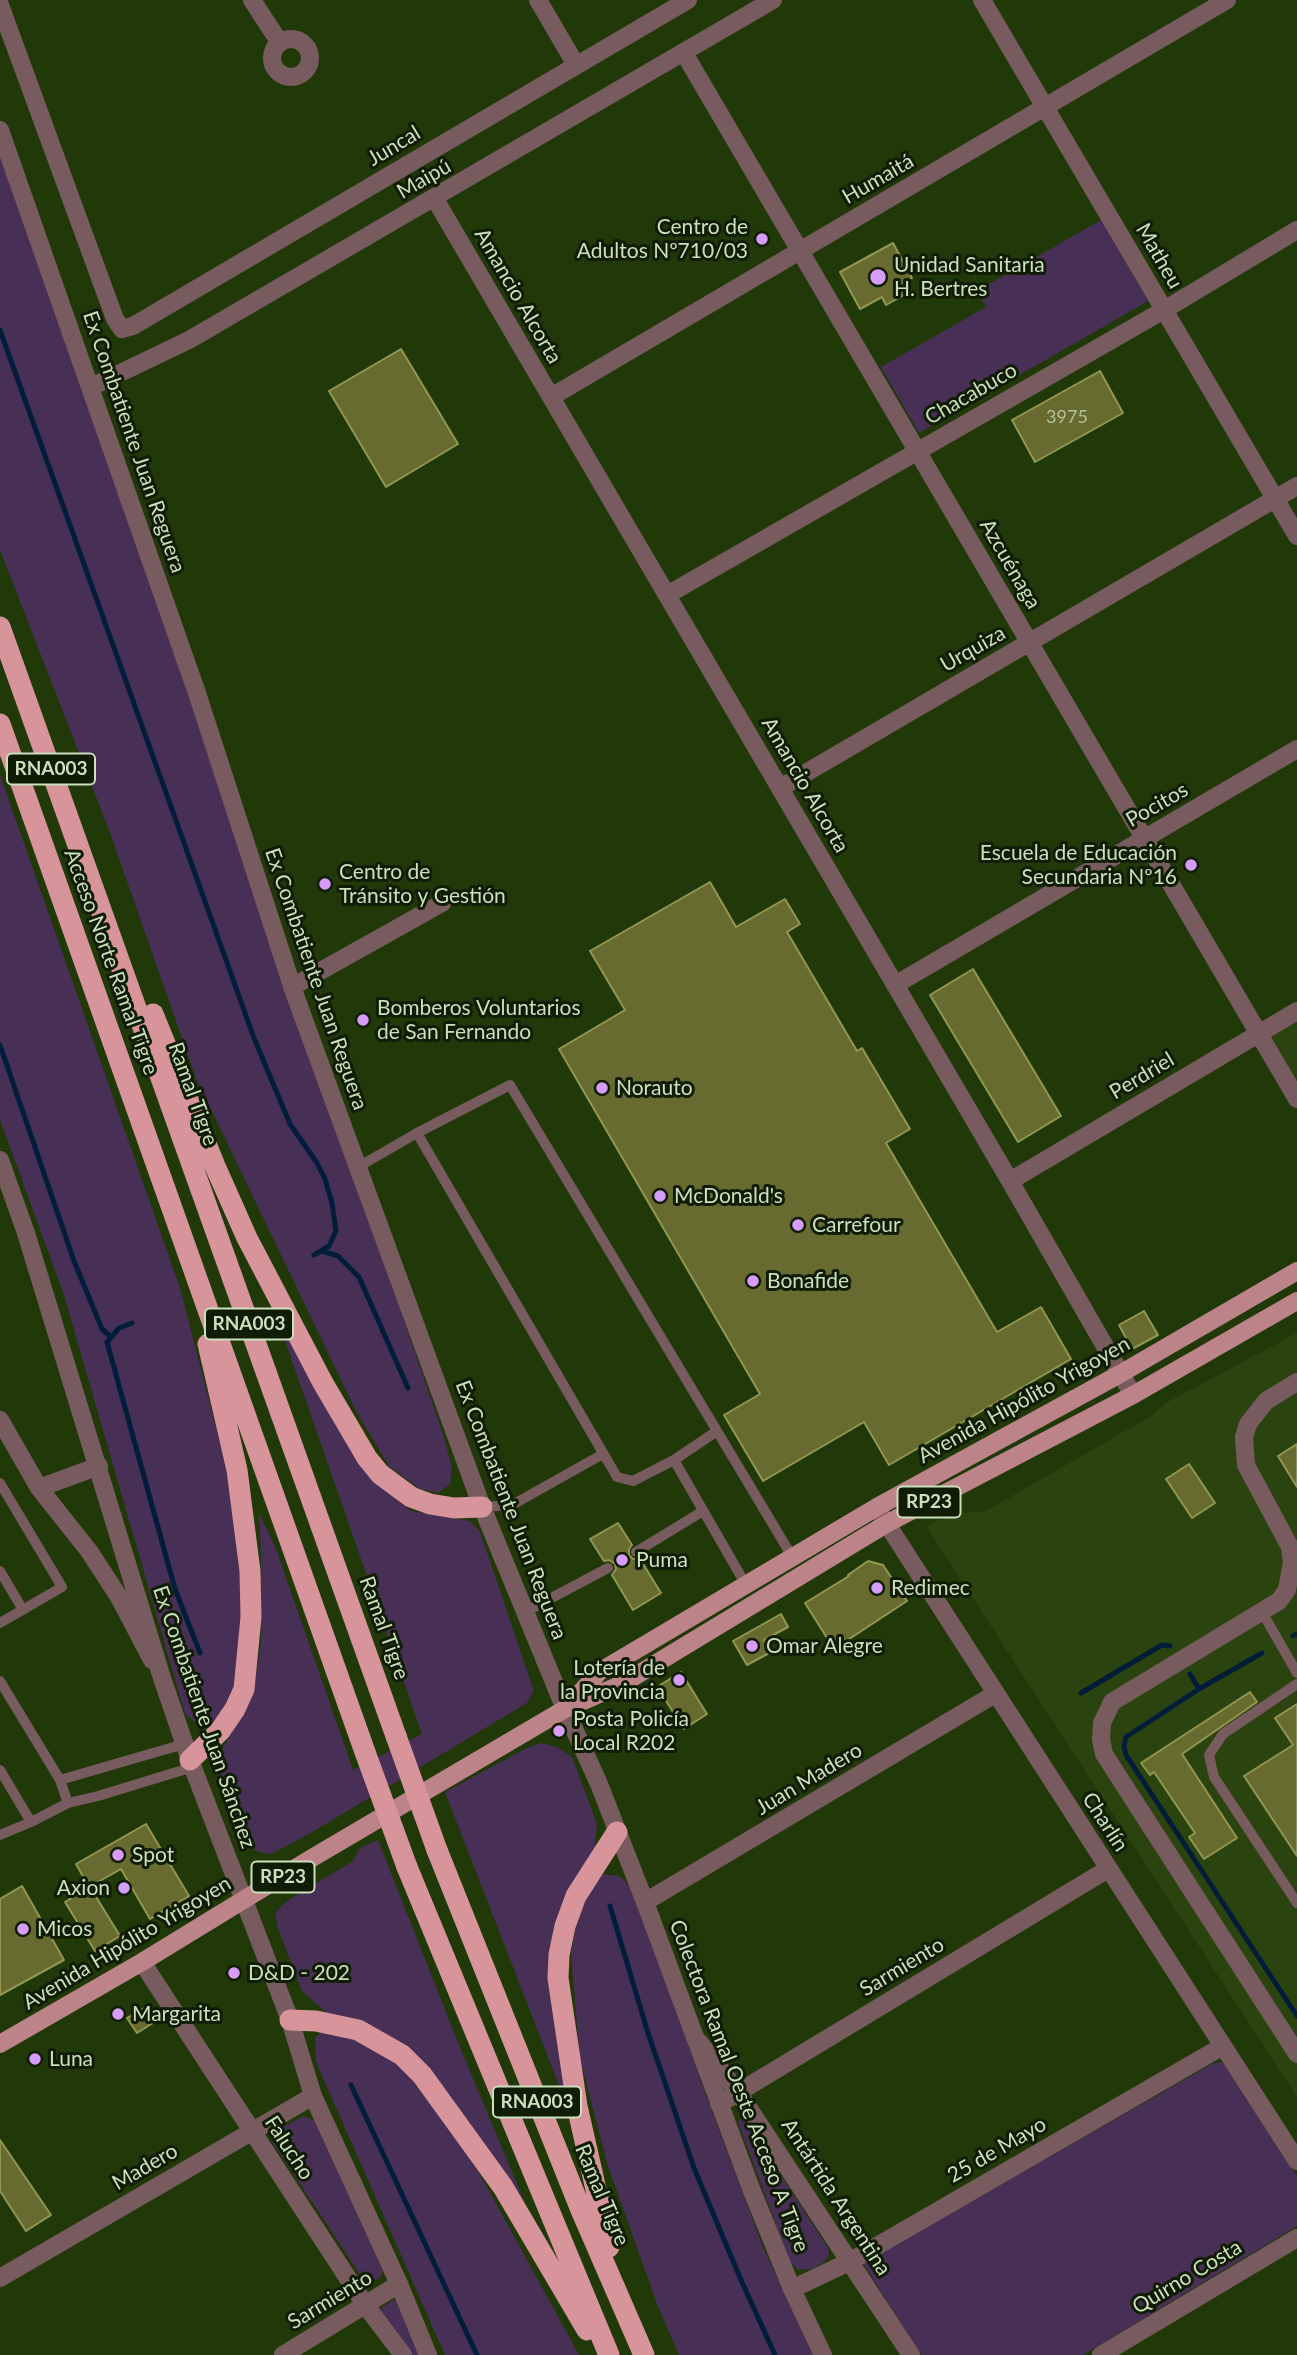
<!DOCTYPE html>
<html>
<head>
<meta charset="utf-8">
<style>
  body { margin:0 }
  canvas { display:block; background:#213809 }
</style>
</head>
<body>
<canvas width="1297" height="2355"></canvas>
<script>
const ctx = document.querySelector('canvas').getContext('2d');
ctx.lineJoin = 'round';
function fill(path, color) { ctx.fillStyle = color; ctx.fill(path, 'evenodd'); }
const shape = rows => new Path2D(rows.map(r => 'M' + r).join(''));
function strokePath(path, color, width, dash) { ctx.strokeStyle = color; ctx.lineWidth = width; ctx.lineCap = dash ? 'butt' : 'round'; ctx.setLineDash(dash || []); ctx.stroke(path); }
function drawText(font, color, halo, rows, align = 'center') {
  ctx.font = font + ' Lato,sans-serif'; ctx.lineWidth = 6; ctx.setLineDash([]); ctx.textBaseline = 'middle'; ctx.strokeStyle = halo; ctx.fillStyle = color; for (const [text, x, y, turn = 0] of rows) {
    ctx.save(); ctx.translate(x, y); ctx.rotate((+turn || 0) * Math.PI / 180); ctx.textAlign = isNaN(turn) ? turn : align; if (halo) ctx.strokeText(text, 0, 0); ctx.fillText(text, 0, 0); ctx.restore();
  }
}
const built = shape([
  [1297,1020,1297,1083,1269,1036],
  [1297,1333,1297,2097,926,1526,954,1514,986,1511,1153,1415,1166,1403]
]);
const green = shape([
  [0,146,442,1431,452,1467,450,1484,438,1493,420,1489,389,1466,356,1411,196,1078,109,830,0,550],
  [1101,220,1148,301,919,433,881,367,986,307,977,291],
  [0,775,180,1288,233,1493,243,1564,239,1689,212,1724,195,1722,185,1714,64,1295,0,1120],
  [260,1269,386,1491,411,1511,470,1521,480,1532,534,1691,527,1703,309,1834,271,1854,256,1851,241,1839,222,1779,219,1756,254,1690,261,1641,261,1555,259,1513,275,1546,353,1770,422,1734],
  [540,1743,557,1747,572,1757,597,1824,595,1849,552,1976,557,2040,564,2085,562,2093,445,1792,523,1750],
  [378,1840,457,2040,530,2215,431,2076,328,2014,302,1991,278,1928,275,1913,287,1901,353,1861,360,1848],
  [603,1874,619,1876,630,1886,641,1909,706,2095,763,2247,813,2355,679,2355,657,2304,607,2163,580,2059,571,1955,578,1910],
  [336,2030,388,2051,419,2084,470,2156,579,2355,445,2355,316,2062,315,2038,321,2032],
  [1220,2062,1224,2064,1297,2176,1297,2226,1083,2355,921,2355,863,2263,1214,2063],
  [304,2116,315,2121,383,2271,380,2278,371,2282,363,2279,273,2143,272,2137,278,2130],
  [740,2119,747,2123,828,2248,829,2255,822,2264,811,2269,799,2270,790,2262,738,2122],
  [395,2299,421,2355,412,2355,379,2309]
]);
const stream = shape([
  [0,330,254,1038,290,1124,317,1163,325,1179,332,1203,336,1231,329,1246,314,1255],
  [0,1045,74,1261,102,1329,110,1336],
  [322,1251,338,1256,359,1277,408,1388],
  [132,1323,119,1328,107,1342,175,1589,200,1653],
  [1293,1636,1297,1634],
  [1262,1653,1199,1689,1126,1737,1124,1746,1126,1755,1297,2016],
  [1190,1674,1199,1689],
  [1081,1693,1162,1645,1170,1646],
  [610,1906,648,2033,694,2168,741,2280,775,2355],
  [351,2085,477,2355]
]);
const building = shape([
  [893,243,912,278,905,282,911,291,886,305,882,297,860,309,840,272,893,243],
  [401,349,458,444,386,487,329,391,401,349],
  [1100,371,1123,413,1035,462,1012,420,1100,371],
  [710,882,736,927,785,899,800,924,787,932,857,1051,862,1048,910,1129,886,1143,997,1332,1041,1307,1071,1359,889,1465,864,1422,763,1481,724,1415,760,1394,559,1049,625,1010,590,951,710,882],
  [973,969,1061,1116,1018,1142,930,995,973,969],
  [1144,1311,1158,1335,1132,1349,1119,1325,1144,1311],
  [1297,1444,1297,1487,1278,1456,1297,1444],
  [1189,1464,1215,1503,1192,1518,1166,1479,1189,1464],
  [618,1523,632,1545,629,1549,629,1555,633,1559,640,1559,661,1593,633,1610,612,1575,616,1569,615,1564,609,1560,604,1561,590,1539,618,1523],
  [868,1561,883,1565,907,1601,834,1649,805,1603,849,1576,848,1575,868,1561],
  [781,1614,788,1627,764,1640,771,1652,747,1665,733,1641,781,1614],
  [681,1672,707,1714,684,1729,657,1687,681,1672],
  [1250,1692,1257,1702,1182,1754,1237,1838,1204,1859,1189,1837,1195,1833,1154,1772,1150,1775,1141,1763,1250,1692],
  [1297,1704,1297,1856,1244,1776,1293,1745,1275,1718,1297,1704],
  [146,1824,189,1896,150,1919,121,1869,89,1887,76,1864,146,1824],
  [22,1886,64,1960,0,1995,0,1899,22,1886],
  [90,1887,120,1936,95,1951,65,1902,90,1887],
  [144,2008,153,2023,137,2033,127,2018,144,2008],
  [0,2140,51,2215,26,2231,0,2191,0,2140]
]);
const service = shape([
  [358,1167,417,1133],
  [674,1460,717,1431],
  [0,1483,62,1587,0,1623],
  [482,1507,512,1505,603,1454],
  [636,1552,703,1511],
  [0,1571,23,1610],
  [746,1585,674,1460,633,1481,617,1477,417,1133,510,1085,793,1558],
  [525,1612,608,1568],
  [1262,1612,1297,1673],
  [0,1681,60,1780,68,1803],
  [1297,1684,1223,1734,1209,1755,1214,1777,1297,1903],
  [0,1770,31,1822],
  [60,1780,184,1744],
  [0,1835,31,1822,68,1803,98,1796,193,1767]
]);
const minor = shape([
  [252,0,280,43],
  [538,0,576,65],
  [982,0,1297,536],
  [0,5,115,319,122,329,133,326,688,0],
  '272 58a19 19 0 1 1 38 0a19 19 0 1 1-38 0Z',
  [684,53,1297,1099],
  [435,199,1010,1181,1133,1395],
  [91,387,189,340,773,0],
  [551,397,1227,0],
  [667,595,1164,310,1297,230],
  [780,788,1297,486],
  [895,985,1297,749],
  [292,987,442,903],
  [1010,1181,1297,1011],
  [1297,1382,1266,1401,1248,1424,1244,1437,1246,1465,1290,1547,1292,1562,1287,1590,1279,1601,1112,1702,1102,1723,1101,1739,1104,1754,1297,2054],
  [0,1420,39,1488,89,1551,119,1597,152,1660],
  [39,1488,99,1466],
  [878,1510,1297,2161],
  [645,1902,995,1694],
  [142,1962,366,2306,403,2355],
  [699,2042,738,2092,911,2355],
  [719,2104,1108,1869],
  [0,2278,313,2096],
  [792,2289,851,2261,1223,2046],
  [283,2355,399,2284],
  [1101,2355,1297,2238]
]);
const tertiary = shape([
  [0,130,197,693,295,995,482,1507,565,1709,599,1784,645,1902,752,2191,792,2289,823,2355],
  [0,1160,26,1233,162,1678,190,1760,290,2020,313,2096,399,2284,428,2355]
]);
const primary = shape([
  [570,1704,599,1672,877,1507,1120,1374,1297,1271],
  [0,2044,142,1962,312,1858,565,1709,622,1684,886,1524,1133,1395,1297,1301]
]);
const motorway = shape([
  [0,627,396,1736],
  [0,724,365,1752],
  [153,1014,215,1166,247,1238,323,1383,367,1458,380,1474,411,1497,430,1504,454,1508,482,1507],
  [190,1760,220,1731,235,1709,244,1689,251,1617,250,1571,237,1470,208,1344],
  [437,1850,581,2210,644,2355],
  [407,1867,609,2355],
  [290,2020,316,2021,358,2030,402,2055,422,2075,503,2187,587,2330],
  [609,2247,577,2106,558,1978,559,1955,565,1926,576,1896,617,1832]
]);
const motorwayBridge = shape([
  [396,1736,437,1850],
  [365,1752,407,1867]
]);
const markers = [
  [762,239,7,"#d79bf9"],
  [878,277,9,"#d79bf9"],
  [1191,865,7,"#d79bf9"],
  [325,884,7,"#d79bf9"],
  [363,1020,7,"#d79bf9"],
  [602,1088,7,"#d79bf9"],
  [660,1196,7,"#d79bf9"],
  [798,1225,7,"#d79bf9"],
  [753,1281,7,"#d79bf9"],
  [622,1560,7,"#d79bf9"],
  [877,1588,7,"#d79bf9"],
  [752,1646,7,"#d79bf9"],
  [679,1680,7,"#d79bf9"],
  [559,1731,7,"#d79bf9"],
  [118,1855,7,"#d79bf9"],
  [124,1888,7,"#d79bf9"],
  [23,1929,7,"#d79bf9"],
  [234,1973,7,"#d79bf9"],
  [118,2014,7,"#d79bf9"],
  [35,2059,7,"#d79bf9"]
];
const numberNames = [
  ["3975",1067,417]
];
const shields = [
  [51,769,88],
  [249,1324,88],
  [929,1502,63],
  [283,1877,63],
  [537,2102,88]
];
const shieldNames = [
  ["RNA003",51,769],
  ["RNA003",249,1324],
  ["RP23",929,1502],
  ["RP23",283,1877],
  ["RNA003",537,2102]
];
const streetNames = [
  ["Juncal",394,146,-31],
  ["Maipú",424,179,-30],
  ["Humaitá",878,179,-30],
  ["Matheu",1159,256,60],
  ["Amancio Alcorta",518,296,60],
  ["Chacabuco",971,394,-30],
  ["Ex Combatiente Juan Reguera",134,442,71],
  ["Azcuénaga",1010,564,60],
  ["Urquiza",973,649,-30],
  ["Amancio Alcorta",805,785,60],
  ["Pocitos",1157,805,-30],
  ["Acceso Norte Ramal Tigre",111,962,70],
  ["Ex Combatiente Juan Reguera",316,979,71],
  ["Perdriel",1142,1076,-31],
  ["Ramal Tigre",193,1094,70],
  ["Avenida Hipólito Yrigoyen",1024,1400,-29],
  ["Ex Combatiente Juan Reguera",511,1510,69],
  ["Ramal Tigre",384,1628,70],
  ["Ex Combatiente Juan Sánchez",204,1717,71],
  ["Juan Madero",809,1779,-31],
  ["Charlín",1105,1822,57],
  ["Avenida Hipólito Yrigoyen",127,1943,-31],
  ["Sarmiento",902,1967,-31],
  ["Colectora Ramal Oeste Acceso A Tigre",739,2086,69],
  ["Falucho",289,2148,57],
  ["25 de Mayo",997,2150,-30],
  ["Madero",145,2167,-30],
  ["Ramal Tigre",602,2195,67],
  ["Antártida Argentina",836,2197,57],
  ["Quirno Costa",1187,2277,-31],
  ["Sarmiento",330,2300,-31]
];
const poiNames = [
  ["Centro de",748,227,"right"],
  ["Adultos Nº710/03",748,251,"right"],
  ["Unidad Sanitaria",894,265],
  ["H. Bertres",894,289],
  ["Escuela de Educación",1177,853,"right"],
  ["Secundaria Nº16",1177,877,"right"],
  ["Centro de",339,872],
  ["Tránsito y Gestión",339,896],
  ["Bomberos Voluntarios",377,1008],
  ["de San Fernando",377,1032],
  ["Norauto",616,1088],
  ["McDonald's",674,1196],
  ["Carrefour",812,1225],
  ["Bonafide",767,1281],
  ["Puma",636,1560],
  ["Redimec",891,1588],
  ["Omar Alegre",766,1646],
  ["Lotería de",665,1668,"right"],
  ["la Provincia",665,1692,"right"],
  ["Posta Policía",573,1719],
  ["Local R202",573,1743],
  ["Spot",132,1855],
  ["Axion",110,1888,"right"],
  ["Micos",37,1929],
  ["D&D - 202",248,1973],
  ["Margarita",132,2014],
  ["Luna",49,2059]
];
fill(built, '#2b440f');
fill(green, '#472f55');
strokePath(stream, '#021d3a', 5);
fill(building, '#676b30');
strokePath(building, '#92974f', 2);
strokePath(service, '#775b5e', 10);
strokePath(minor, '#775b5e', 18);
strokePath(tertiary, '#775b5e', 18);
strokePath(primary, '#bc8489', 18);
strokePath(motorway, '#d7949a', 21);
strokePath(motorwayBridge, '#d7949a', 21);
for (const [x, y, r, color] of markers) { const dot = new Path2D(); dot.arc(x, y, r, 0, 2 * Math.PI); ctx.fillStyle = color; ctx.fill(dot); strokePath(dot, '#101d04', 2.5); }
drawText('18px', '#b3c29b', null, numberNames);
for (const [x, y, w] of shields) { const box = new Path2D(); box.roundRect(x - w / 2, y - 15.5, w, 31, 5); ctx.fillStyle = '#101d04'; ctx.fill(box); strokePath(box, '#ccdfbf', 2); }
drawText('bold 19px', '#ccdfbf', null, shieldNames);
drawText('21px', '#ccdfbf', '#101d04', streetNames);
drawText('21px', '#ccdfbf', '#101d04', poiNames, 'left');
</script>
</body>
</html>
